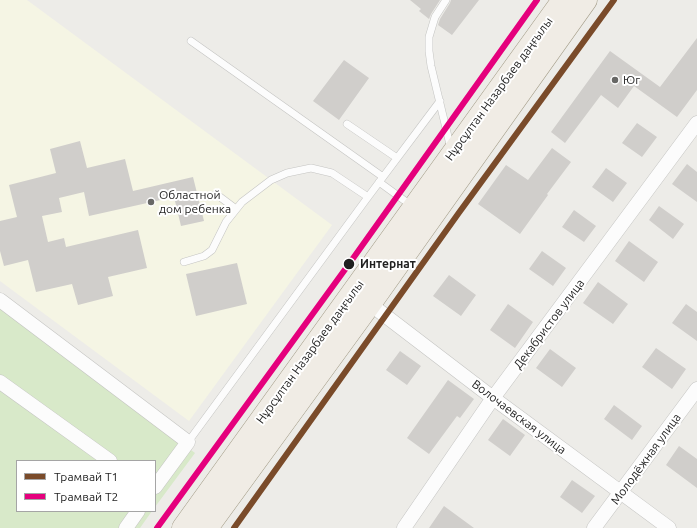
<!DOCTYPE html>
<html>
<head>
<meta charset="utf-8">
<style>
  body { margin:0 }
  #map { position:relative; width:697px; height:528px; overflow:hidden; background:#edece8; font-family:Ubuntu,sans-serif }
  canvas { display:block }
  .legend { position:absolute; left:16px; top:460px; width:140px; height:52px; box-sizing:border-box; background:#fff; border:1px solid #a5a5a5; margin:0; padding:5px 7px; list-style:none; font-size:12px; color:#1f1f1f }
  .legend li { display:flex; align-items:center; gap:8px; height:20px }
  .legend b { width:20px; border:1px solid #a5a5a5 }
</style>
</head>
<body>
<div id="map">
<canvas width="697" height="528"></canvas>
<ul class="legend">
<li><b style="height:5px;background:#7a4b2a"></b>Трамвай T1</li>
<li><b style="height:5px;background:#e5007d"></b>Трамвай T2</li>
</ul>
</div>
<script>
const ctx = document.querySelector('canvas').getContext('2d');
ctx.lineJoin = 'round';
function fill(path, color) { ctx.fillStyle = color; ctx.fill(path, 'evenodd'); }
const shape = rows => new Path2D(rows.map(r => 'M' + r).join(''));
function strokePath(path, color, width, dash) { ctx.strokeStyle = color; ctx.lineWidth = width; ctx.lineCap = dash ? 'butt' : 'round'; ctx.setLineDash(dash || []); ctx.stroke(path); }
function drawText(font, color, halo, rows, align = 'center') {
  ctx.font = font + ' Ubuntu,sans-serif'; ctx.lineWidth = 4; ctx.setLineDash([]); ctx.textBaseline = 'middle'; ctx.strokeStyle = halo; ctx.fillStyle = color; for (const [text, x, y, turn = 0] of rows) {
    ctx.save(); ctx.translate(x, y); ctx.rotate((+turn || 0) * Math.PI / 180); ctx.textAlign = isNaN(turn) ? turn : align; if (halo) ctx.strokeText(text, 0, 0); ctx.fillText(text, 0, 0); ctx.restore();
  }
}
const education = shape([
  [0,0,27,0,332,225,189,421,0,281]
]);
const grass = shape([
  [0,306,195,453,155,507,155,461,17,461,17,511,152,511,140,528,0,528]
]);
const building = shape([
  [410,0,440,0,431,14,429,19,419,11,421,9],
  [451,0,479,0,452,35,438,25,440,19,450,3],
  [697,38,697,90,677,117,634,86,618,108,601,95,565,143,551,132,610,51,660,87],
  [344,60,369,78,339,120,313,101],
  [637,123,657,137,642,157,622,143],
  [80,141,87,168,125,159,133,191,193,177,204,221,181,226,174,197,89,216,84,192,59,198,62,212,42,216,48,242,64,238,66,247,138,230,147,268,108,277,113,296,78,305,72,284,36,292,28,260,4,266,0,251,0,221,17,217,9,185,56,173,50,149],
  [552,148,571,162,547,194,548,195,520,234,478,204,506,165,528,180],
  [687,164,697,172,697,202,672,184],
  [606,168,627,183,613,202,592,187],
  [659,206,684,224,673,239,649,220],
  [574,210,596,226,584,242,562,227],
  [629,241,658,262,644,282,615,261],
  [542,251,566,268,553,286,529,269],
  [237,263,247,304,196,316,186,274],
  [449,275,476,295,461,316,433,296],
  [598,282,628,304,613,324,583,303],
  [508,304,533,322,515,348,490,330],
  [686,304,697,312,697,341,672,323],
  [656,348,686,369,672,389,642,367],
  [550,349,576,368,562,387,536,368],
  [400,351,421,366,407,385,386,370],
  [448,380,474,399,460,418,457,416,429,454,407,438],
  [614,405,642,426,632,440,604,419],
  [503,419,525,435,510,456,488,440],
  [679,446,697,459,697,488,666,465],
  [572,480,595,496,582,513,560,497],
  [444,506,474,528,429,528]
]);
const lane = shape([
  [446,0,435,17,429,37,429,51,431,66,451,149],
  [191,41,383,177],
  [347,124,397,158],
  [379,182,412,206],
  [216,194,236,209],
  [184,262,204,256,212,250,226,222,242,202,271,180,287,173,311,168,332,173,368,197],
  [188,442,368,197,440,101]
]);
const street = shape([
  [0,300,188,442,155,487],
  [370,304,493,398,669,528],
  [0,382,110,461],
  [126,528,138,511],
  [404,528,493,398,697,123],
  [594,528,697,389]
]);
const primary = shape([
  [183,528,563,0],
  [207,528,370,304,586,0]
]);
const tram1 = shape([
  [234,528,458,214,614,0]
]);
const tram2 = shape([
  [157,528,349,264,537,0]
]);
const markers = [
  [615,80,4,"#676765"],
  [151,202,4,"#676765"],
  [349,264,6,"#1f1f1f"]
];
const poiNames = [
  ["Юг",623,80],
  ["Областной",159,195],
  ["дом ребенка",159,209]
];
const streetNames = [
  ["Нұрсұлтан Назарбаев даңғылы",499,89,-54],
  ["Декабристов улица",549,324,-53],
  ["Нұрсұлтан Назарбаев даңғылы",310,352,-54],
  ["Волочаевская улица",519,417,37],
  ["Молодёжная улица",646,459,-54]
];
const stopNames = [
  ["Интернат",360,264]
];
fill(education, '#f5f5e4');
fill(grass, '#d8e9c9');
fill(building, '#d0cecb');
strokePath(lane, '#c4c4c2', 8);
strokePath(street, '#c4c4c2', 15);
strokePath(primary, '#a29b86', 23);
strokePath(lane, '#fcfcfc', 7);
strokePath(street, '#fcfcfc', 14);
strokePath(primary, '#f0ece5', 22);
strokePath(tram1, '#7a4b2a', 6);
strokePath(tram2, '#e5007d', 6);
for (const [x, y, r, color] of markers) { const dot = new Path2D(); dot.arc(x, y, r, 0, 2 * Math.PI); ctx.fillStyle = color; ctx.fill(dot); strokePath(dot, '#fff', 1.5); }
drawText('12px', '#1f1f1f', '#fff', poiNames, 'left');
drawText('12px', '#1f1f1f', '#fff', streetNames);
drawText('bold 12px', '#1f1f1f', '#fff', stopNames, 'left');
</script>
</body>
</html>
